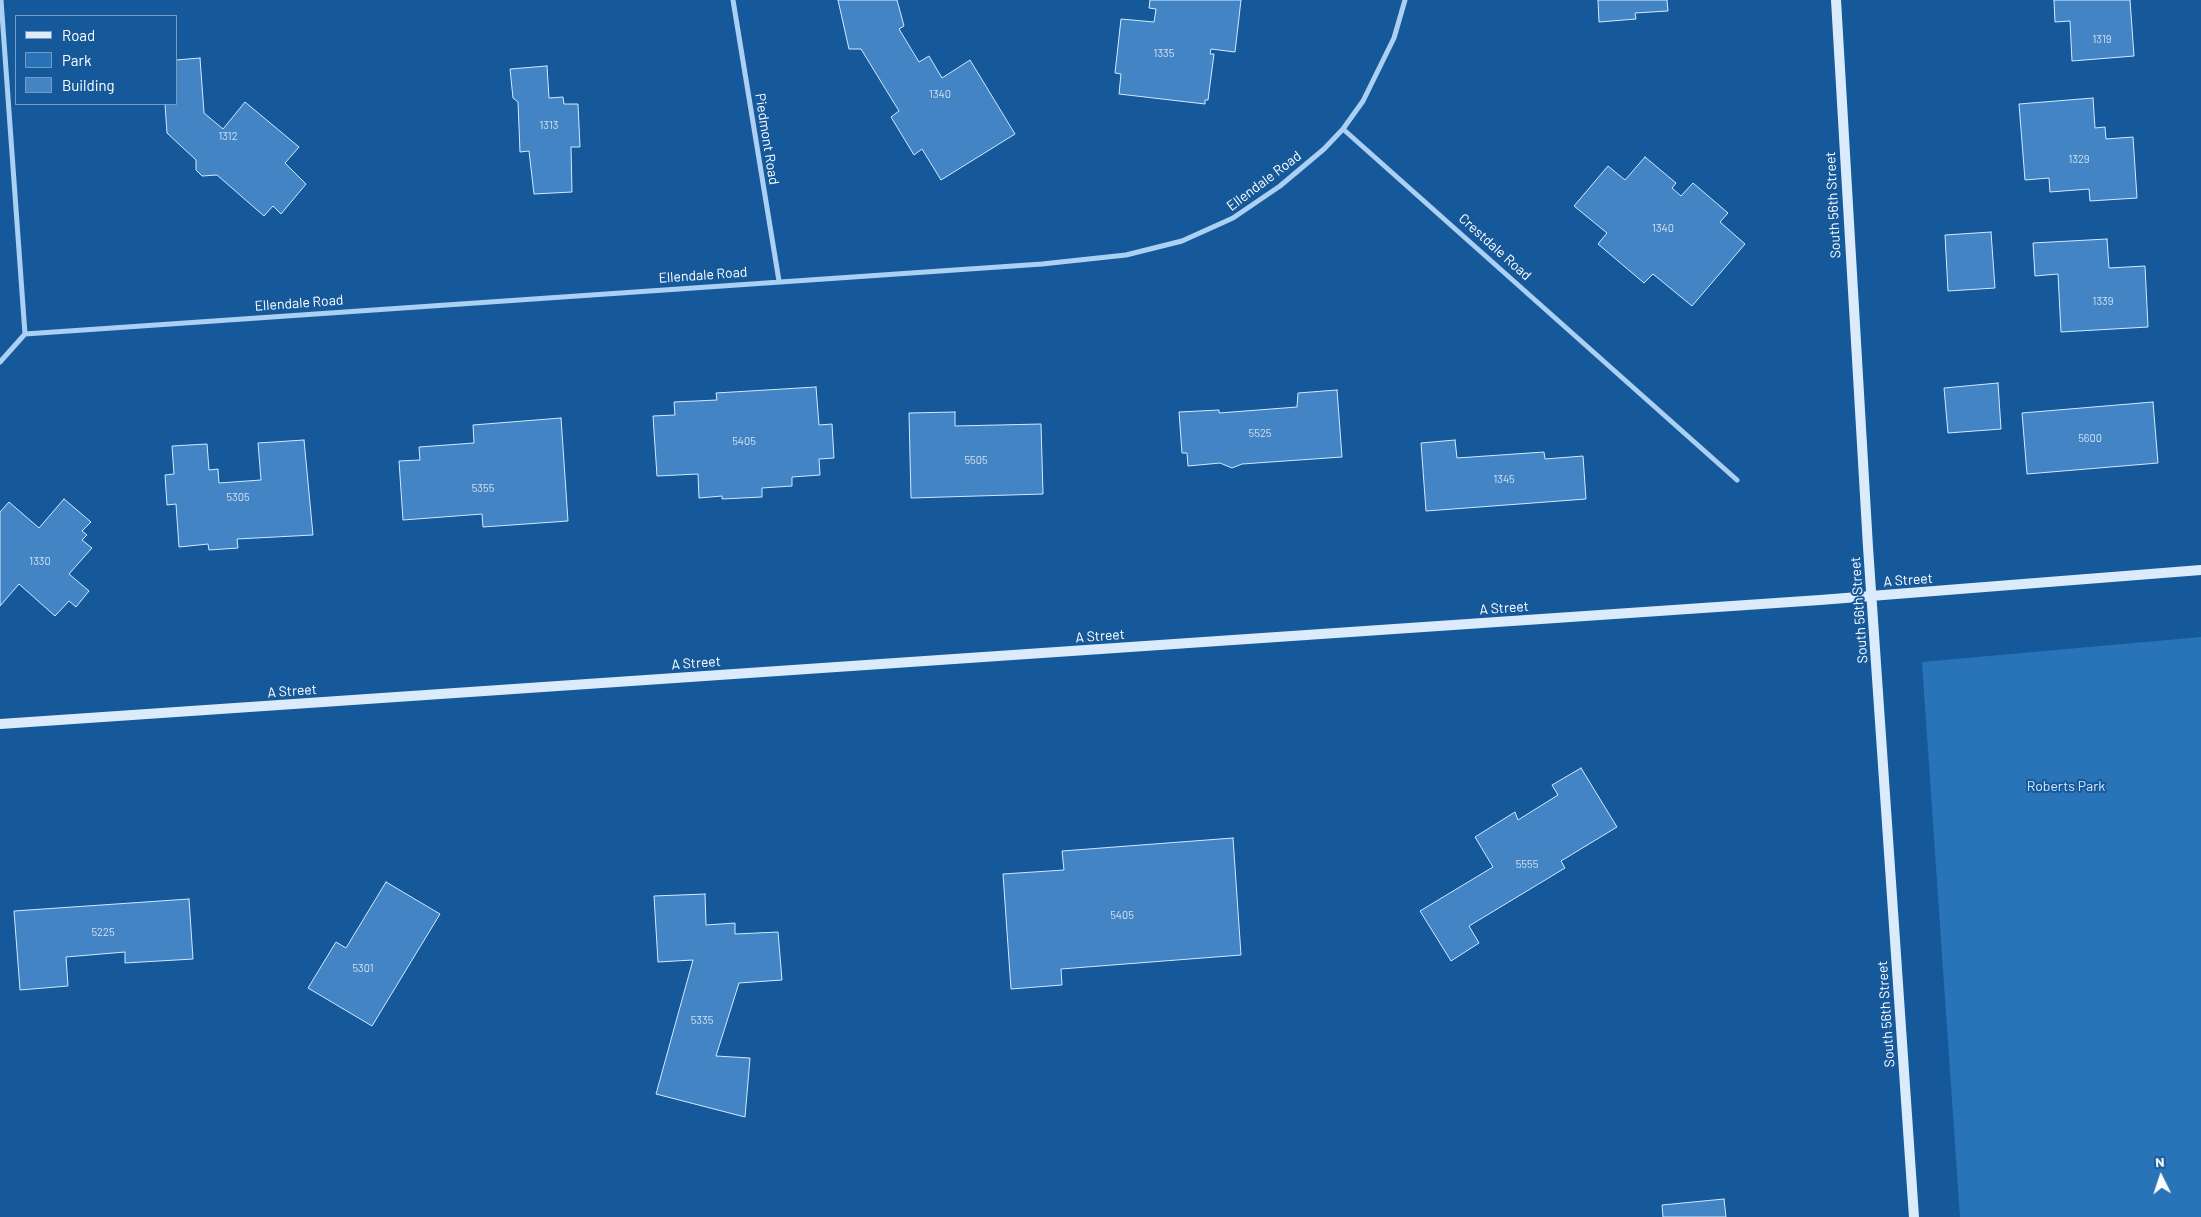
<!DOCTYPE html>
<html>
<head>
<meta charset="utf-8">
<style>
  body { margin:0 }
  #map { position:relative; width:2201px; height:1217px; overflow:hidden; background:#16599b; font-family:Barlow,sans-serif }
  canvas { display:block }
  .legend { position:absolute; left:15px; top:15px; width:162px; height:90px; box-sizing:border-box; background:#16599b; border:1px solid #739bc3; margin:0; padding:6px 9px; list-style:none; font-size:15px; color:#fff }
  .legend li { display:flex; align-items:center; gap:10px; height:25px }
  .legend b { width:25px; border:1px solid #739bc3 }
  .north { position:absolute; left:2136px; top:1152px; width:50px; height:50px; -webkit-text-stroke:4px #16599b; paint-order:stroke; rotate:356deg; font-size:14px; font-weight:700; line-height:20px; text-align:center; color:#fff }
  .north::after { content:''; display:block; margin:auto; width:18px; height:22px; background:#fff; clip-path:polygon(50% 0,100% 100%,50% 72%,0 100%) }
</style>
</head>
<body>
<div id="map">
<canvas width="2201" height="1217"></canvas>
<ul class="legend">
<li><b style="height:6px;background:#dbebfc"></b>Road</li>
<li><b style="height:14px;background:#2974b9"></b>Park</li>
<li><b style="height:14px;background:#4385c4"></b>Building</li>
</ul>
<div class="north">N</div>
</div>
<script>
const ctx = document.querySelector('canvas').getContext('2d');
ctx.lineJoin = 'round';
function fill(path, color) { ctx.fillStyle = color; ctx.fill(path, 'evenodd'); }
const shape = rows => new Path2D(rows.map(r => 'M' + r).join(''));
function strokePath(path, color, width, dash) { ctx.strokeStyle = color; ctx.lineWidth = width; ctx.lineCap = dash ? 'butt' : 'round'; ctx.setLineDash(dash || []); ctx.stroke(path); }
function drawText(font, color, halo, rows, align = 'center') {
  ctx.font = font + ' Barlow,sans-serif'; ctx.lineWidth = 4; ctx.setLineDash([]); ctx.textBaseline = 'middle'; ctx.strokeStyle = halo; ctx.fillStyle = color; for (const [text, x, y, turn = 0] of rows) {
    ctx.save(); ctx.translate(x, y); ctx.rotate((+turn || 0) * Math.PI / 180); ctx.textAlign = isNaN(turn) ? turn : align; if (halo) ctx.strokeText(text, 0, 0); ctx.fillText(text, 0, 0); ctx.restore();
  }
}
const green = shape([
  [2201,637,2201,1217,1960,1217,1922,662]
]);
const building = shape([
  [838,0,897,0,904,26,899,29,919,62,929,56,942,78,970,60,1015,134,941,180,922,149,914,155,891,117,899,111,861,49,849,49,838,0],
  [1150,0,1241,0,1235,52,1211,49,1210,54,1214,54,1208,100,1205,100,1205,104,1119,94,1121,74,1115,73,1121,19,1154,22,1156,9,1149,8,1150,0],
  [1598,0,1667,0,1668,11,1635,13,1636,19,1599,22,1598,0],
  [2054,0,2130,0,2134,56,2072,61,2070,21,2055,22,2054,0],
  [200,58,204,113,223,129,245,102,299,147,285,163,306,184,281,214,273,206,264,216,217,175,202,176,196,170,196,160,167,133,165,104,176,104,176,60,200,58],
  [547,66,549,98,563,97,564,104,578,104,580,147,571,147,572,192,534,194,529,151,520,152,518,102,513,98,510,69,547,66],
  [2093,98,2095,128,2105,127,2106,139,2133,137,2137,198,2090,201,2089,189,2050,192,2049,178,2025,180,2019,104,2093,98],
  [1645,157,1676,183,1672,188,1681,196,1693,183,1728,213,1720,222,1745,244,1692,306,1653,274,1644,283,1598,244,1607,233,1574,206,1608,166,1625,180,1645,157],
  [1991,232,1995,288,1948,291,1945,235,1991,232],
  [2107,239,2109,268,2145,266,2148,327,2061,332,2058,274,2035,276,2033,243,2107,239],
  [1998,383,2001,429,1948,433,1944,388,1998,383],
  [816,387,819,425,832,424,834,458,819,459,820,475,792,477,792,486,762,488,762,497,722,499,722,496,699,498,698,474,657,476,653,416,675,415,674,402,717,400,716,393,816,387],
  [1337,390,1342,457,1242,464,1232,468,1220,463,1188,466,1187,453,1182,453,1179,412,1219,410,1219,413,1297,407,1298,393,1337,390],
  [2153,402,2158,463,2027,474,2022,413,2153,402],
  [955,412,955,426,1041,424,1043,494,911,498,909,413,955,412],
  [561,418,568,521,483,527,482,514,403,520,399,461,420,460,419,447,474,443,473,425,561,418],
  [304,440,313,535,237,539,238,548,209,550,208,544,179,547,176,504,167,505,165,475,174,474,172,446,207,444,209,470,218,469,219,483,261,480,258,443,304,440],
  [1455,440,1457,458,1544,452,1545,459,1583,456,1586,499,1426,511,1421,443,1455,440],
  [64,499,91,522,82,531,87,535,82,540,92,548,69,574,89,591,76,607,69,601,55,616,19,584,0,606,0,512,9,502,39,528,64,499],
  [1581,768,1617,827,1561,861,1565,868,1469,926,1479,943,1451,961,1420,911,1493,867,1475,837,1515,812,1518,820,1558,795,1552,785,1581,768],
  [1233,838,1241,955,1061,969,1062,985,1011,989,1003,874,1064,870,1062,851,1233,838],
  [386,882,440,914,372,1026,308,988,336,942,346,948,386,882],
  [705,894,706,925,735,923,735,934,778,932,782,980,739,983,716,1056,750,1058,745,1117,656,1094,693,960,658,962,654,896,705,894],
  [189,899,193,959,125,963,125,952,66,957,68,986,20,990,14,911,189,899],
  [1724,1199,1726,1217,1663,1217,1662,1205,1724,1199]
]);
const minor = shape([
  [733,0,779,281],
  [1343,129,1737,480],
  [25,334,1042,264,1126,255,1182,241,1233,218,1280,186,1324,149,1343,129,1363,101,1394,38,1405,0],
  [0,362,25,334,1,0]
]);
const secondary = shape([
  [1836,0,1868,547,1914,1217],
  [0,724,1820,600,2201,570]
]);
const numberNames = [
  ["1319",2102,39],
  ["1335",1164,53],
  ["1340",940,94],
  ["1313",549,125],
  ["1312",228,136],
  ["1329",2079,159],
  ["1340",1663,228],
  ["1339",2103,301],
  ["5525",1260,433],
  ["5600",2090,438],
  ["5405",744,441],
  ["5505",976,460],
  ["1345",1504,479],
  ["5355",483,488],
  ["5305",238,497],
  ["1330",40,561],
  ["5555",1527,864],
  ["5405",1122,915],
  ["5225",103,932],
  ["5301",363,968],
  ["5335",702,1020]
];
const streetNames = [
  ["Piedmont Road",767,139,81],
  ["Ellendale Road",1264,181,-37],
  ["South 56th Street",1833,205,-93],
  ["Crestdale Road",1495,247,42],
  ["Ellendale Road",703,275,-4],
  ["Ellendale Road",299,303,-4],
  ["A Street",1908,580,-4],
  ["A Street",1504,608,-4],
  ["South 56th Street",1859,610,-94],
  ["A Street",1100,636,-4],
  ["A Street",696,663,-4],
  ["A Street",292,691,-4],
  ["South 56th Street",1886,1014,-94]
];
const parkNames = [
  ["Roberts Park",2066,786]
];
fill(green, '#2974b9');
fill(building, '#4385c4');
strokePath(building, '#d3e9fd', 1);
strokePath(minor, '#acd0f3', 5);
strokePath(secondary, '#dbebfc', 10);
drawText('11px', '#d0e0f0', null, numberNames);
drawText('14px', '#fff', '#16599b', streetNames);
drawText('14px', '#d3e9fd', '#16599b', parkNames);
</script>
</body>
</html>
